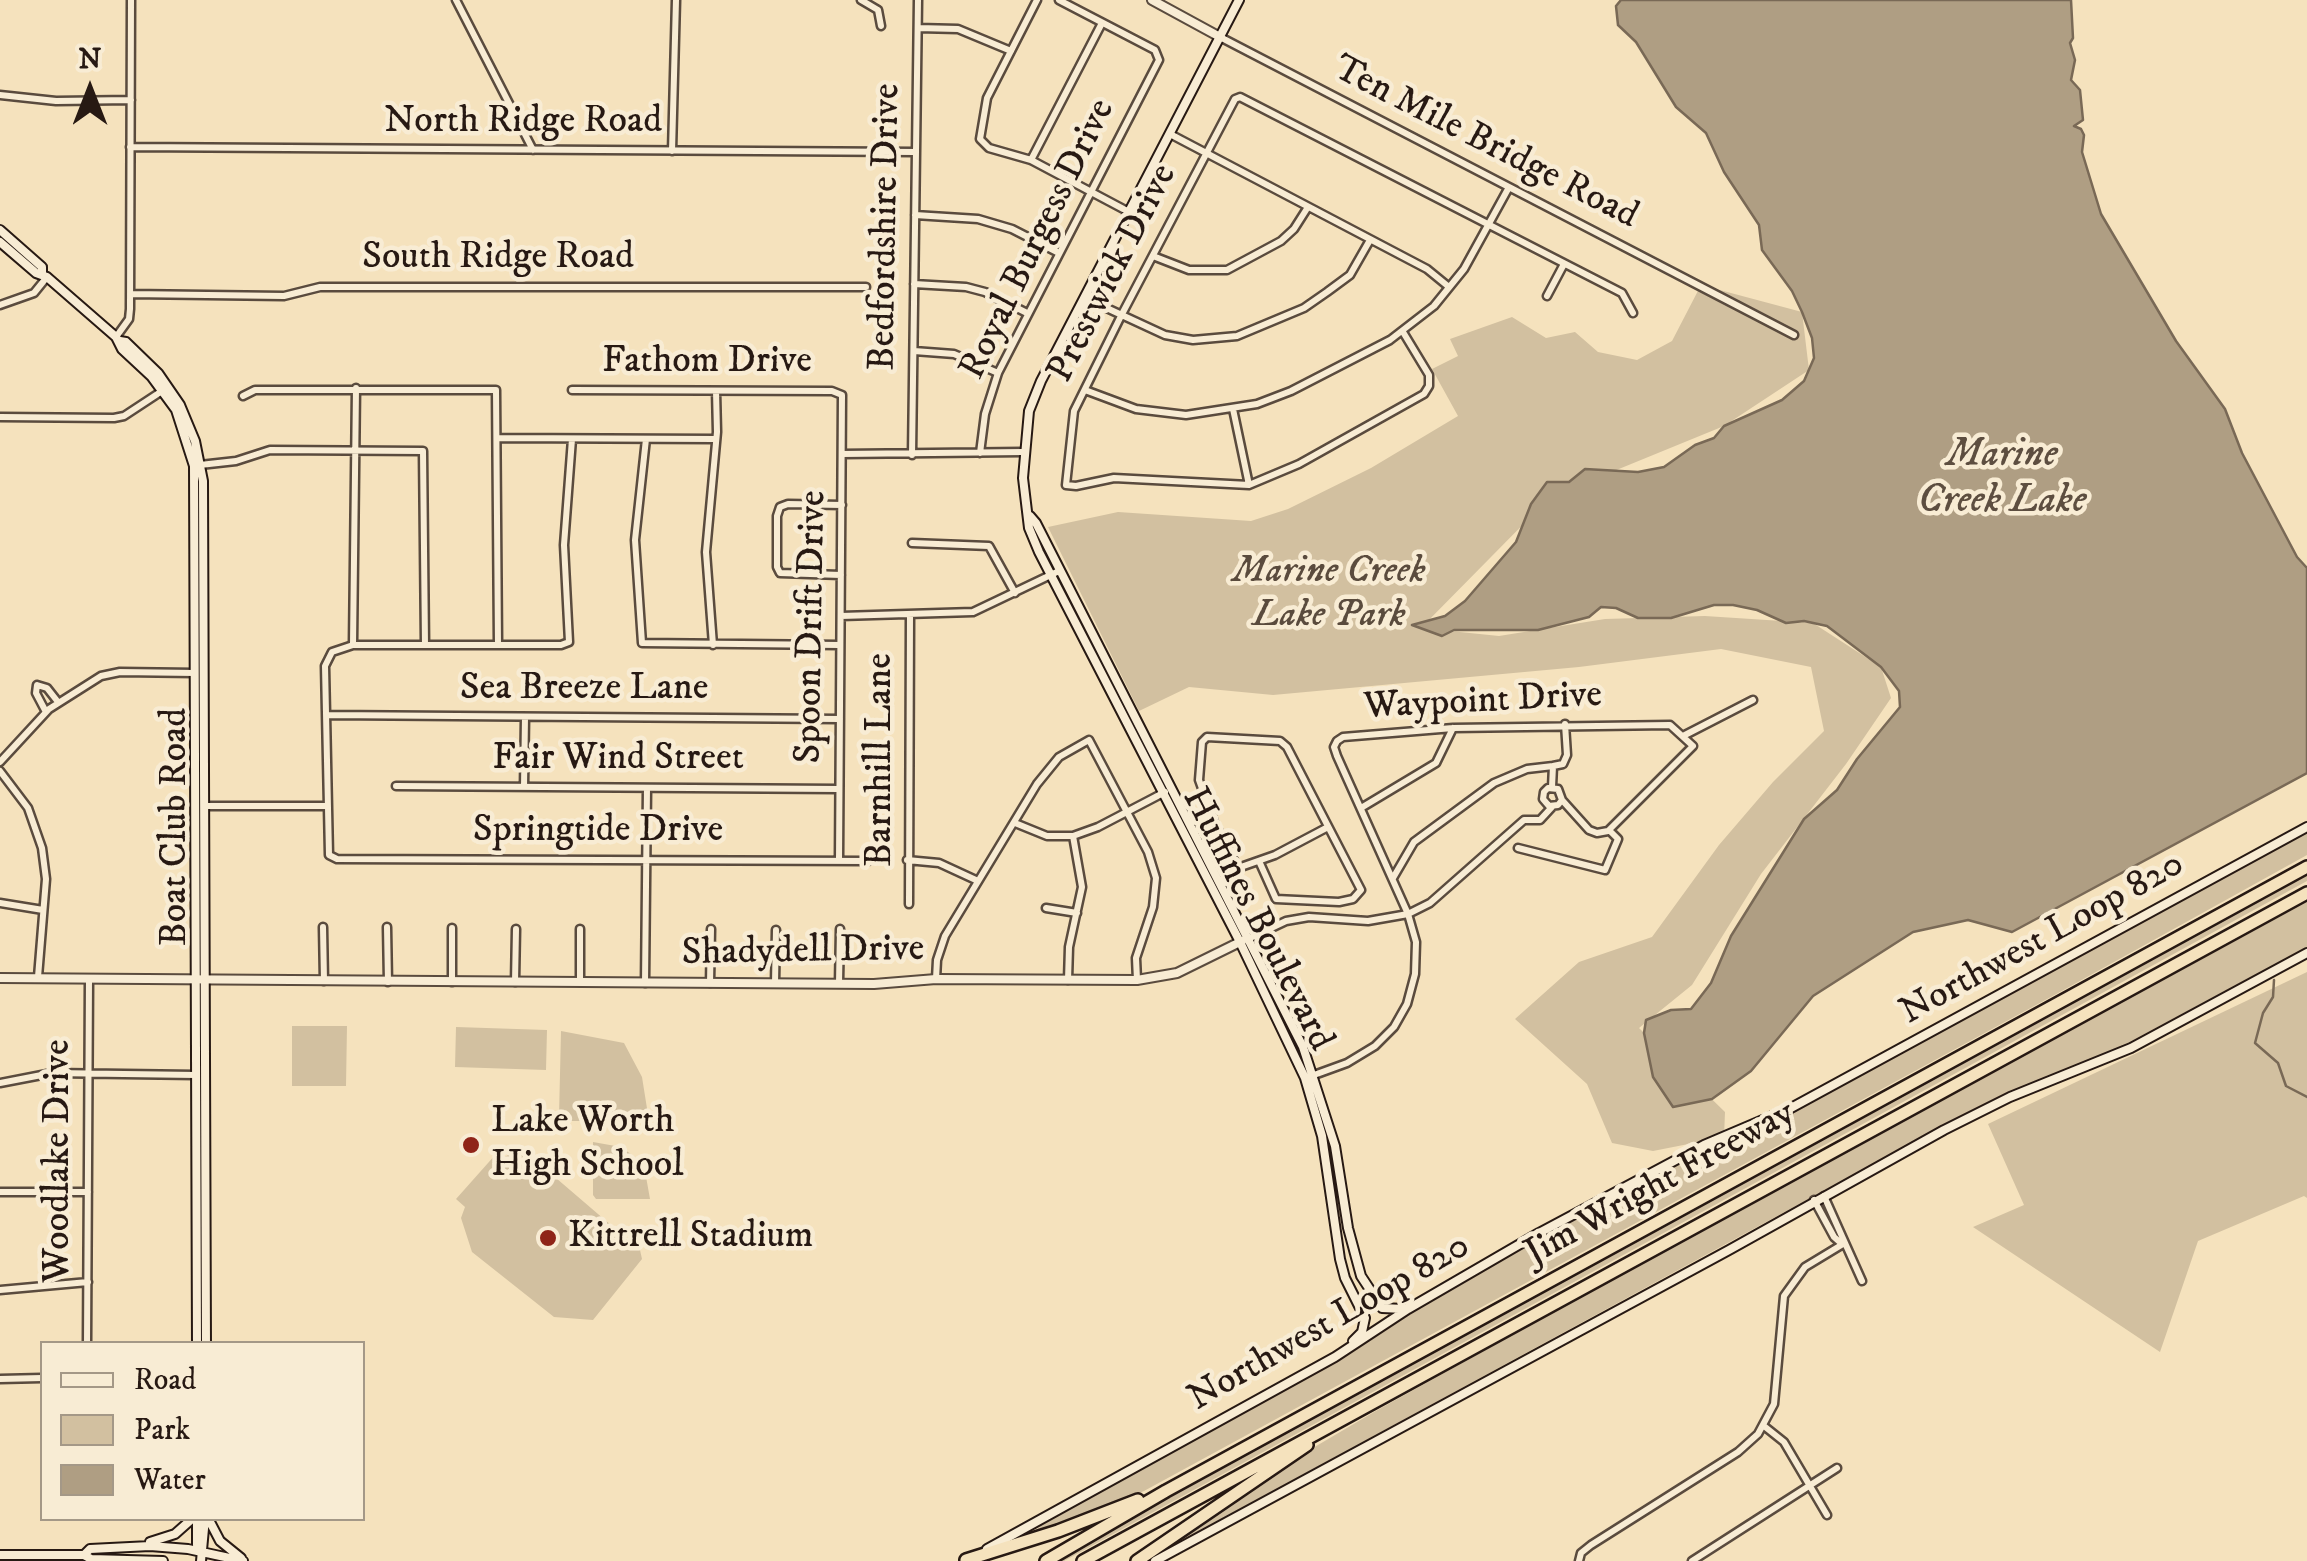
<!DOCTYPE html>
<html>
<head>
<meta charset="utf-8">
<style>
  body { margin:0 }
  #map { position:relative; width:2307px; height:1561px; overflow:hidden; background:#f5e2bd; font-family:"IM FELL DW Pica",serif }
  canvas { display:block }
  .legend { position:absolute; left:40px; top:1341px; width:325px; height:180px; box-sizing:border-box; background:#f8ecd4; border:2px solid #a49887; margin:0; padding:12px 18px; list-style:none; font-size:30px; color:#271913 }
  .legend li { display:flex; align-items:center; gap:20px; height:50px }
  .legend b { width:50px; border:2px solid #a49887 }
  .north { position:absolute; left:40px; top:40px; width:100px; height:100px; -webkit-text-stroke:8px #f8ecd4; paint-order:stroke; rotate:0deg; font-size:28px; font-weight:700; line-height:40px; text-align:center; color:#271913 }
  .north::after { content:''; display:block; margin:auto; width:35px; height:45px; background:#271913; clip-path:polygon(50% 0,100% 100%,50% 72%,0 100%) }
</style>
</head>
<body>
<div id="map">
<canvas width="2307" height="1561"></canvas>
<ul class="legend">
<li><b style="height:12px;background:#f8ecd4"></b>Road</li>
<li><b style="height:28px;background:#d2c0a0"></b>Park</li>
<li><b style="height:28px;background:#af9e83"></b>Water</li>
</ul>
<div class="north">N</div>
</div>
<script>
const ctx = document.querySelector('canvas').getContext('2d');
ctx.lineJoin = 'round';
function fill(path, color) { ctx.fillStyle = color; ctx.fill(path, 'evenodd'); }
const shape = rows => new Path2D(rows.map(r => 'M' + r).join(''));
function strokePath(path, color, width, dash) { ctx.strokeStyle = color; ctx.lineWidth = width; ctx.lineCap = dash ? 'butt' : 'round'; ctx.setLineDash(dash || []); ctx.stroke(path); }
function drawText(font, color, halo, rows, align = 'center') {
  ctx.font = font + ' "IM FELL DW Pica",serif'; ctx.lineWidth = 9; ctx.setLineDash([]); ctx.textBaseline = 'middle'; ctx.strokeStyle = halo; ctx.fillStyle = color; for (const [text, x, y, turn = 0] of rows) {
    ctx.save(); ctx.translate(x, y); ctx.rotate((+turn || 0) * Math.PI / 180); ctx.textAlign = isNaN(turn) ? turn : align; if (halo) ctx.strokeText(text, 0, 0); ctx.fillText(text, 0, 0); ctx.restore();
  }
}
const green = shape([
  [1701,285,1802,312,1809,370,1724,426,1614,471,1560,487,1421,628,1499,636,1605,619,1705,616,1813,623,1881,667,1891,698,1846,764,1761,874,1692,985,1639,1028,1725,1112,1724,1137,1653,1151,1612,1143,1587,1084,1515,1019,1579,962,1652,937,1719,845,1773,782,1824,731,1811,667,1721,649,1579,667,1273,695,1189,687,1139,711,1048,527,1118,512,1251,521,1288,509,1371,468,1458,416,1432,369,1458,356,1450,339,1512,317,1546,338,1575,332,1598,352,1637,360,1672,341],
  [2307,831,2307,855,2060,992,1144,1491,1076,1519,1033,1532,1040,1527,1039,1524,1354,1351,1442,1293,1536,1240,1702,1150,1801,1107],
  [2307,871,2307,881,1064,1561,1054,1561],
  [2307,902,2307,947,2124,1045,1946,1124,1148,1559,1301,1455,1374,1412,1712,1224],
  [2307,972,2307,1198,2304,1196,2198,1241,2160,1352,1973,1227,2024,1205,1988,1124],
  [292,1026,347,1026,346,1086,292,1086],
  [456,1027,547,1030,546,1070,455,1067],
  [561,1031,624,1043,642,1077,649,1121,562,1121,559,1117],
  [593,1142,621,1147,635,1157,645,1171,650,1199,596,1199,593,1195],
  [515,1152,528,1154,640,1250,642,1259,593,1320,554,1317,472,1252,461,1218,465,1207,456,1199,496,1154,502,1158]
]);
const water = shape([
  [1621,0,2071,0,2073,38,2070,43,2075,60,2071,80,2080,90,2083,120,2074,126,2081,129,2084,135,2082,152,2101,214,2176,341,2225,409,2242,453,2297,557,2307,568,2307,773,2012,932,1968,920,1913,932,1813,996,1751,1071,1712,1099,1673,1107,1653,1077,1644,1033,1646,1020,1671,1010,1691,1009,1711,983,1731,936,1804,819,1837,790,1857,759,1900,707,1899,691,1881,667,1827,626,1804,621,1786,623,1757,610,1733,605,1714,605,1671,618,1638,618,1616,608,1601,607,1589,617,1538,630,1454,630,1442,636,1412,625,1445,616,1465,601,1516,542,1531,504,1547,482,1569,482,1585,469,1638,472,1664,467,1695,445,1714,438,1724,426,1782,400,1804,381,1814,358,1812,338,1802,312,1792,291,1762,250,1759,225,1724,172,1706,133,1676,107,1636,42,1618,25,1616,6,1621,0]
]);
const stream = shape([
  [2274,980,2273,997,2263,1013,2255,1043,2278,1063,2286,1086,2307,1097]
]);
const minor = shape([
  [456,0,533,150],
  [861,0,878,10,881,26],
  [1037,0,987,98,980,139,989,148,1031,160,1129,212],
  [918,28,958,29,1011,51],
  [1220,37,1794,335],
  [0,95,56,101,131,100],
  [1170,134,1427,269,1449,287],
  [130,147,916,152],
  [672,151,676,0],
  [1031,160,1102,23],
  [915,215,978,219,1012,229,1059,253],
  [1153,256,1189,270,1227,270,1281,241,1294,229,1308,207],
  [914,284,966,287,985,292,1027,313],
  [130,294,284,296,320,287,866,287],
  [1547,296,1564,264],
  [1085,298,1165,335,1193,340,1237,336,1304,308,1327,292,1350,275,1370,240],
  [0,305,34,293,47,277],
  [1403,332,1429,375,1429,386,1424,394,1299,464,1249,485,1114,478,1076,486,1066,485,1074,411,1121,316,1235,99,1240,97,1622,293,1633,313],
  [116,337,129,319,130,309,131,0],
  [914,351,954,354,998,373],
  [572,390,832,391,842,395,839,861],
  [1085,390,1136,409,1186,415,1257,404,1291,391,1390,340,1434,306,1464,269,1508,189],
  [243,396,255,390,496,390,498,645],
  [1233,409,1249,485],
  [0,417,114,418,124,416,162,391],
  [497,438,715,439],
  [572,439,564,545,569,642,561,645,353,645,332,652,325,666,329,855,337,859,868,861],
  [646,439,635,540,642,643,840,645],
  [980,453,985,414,998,373,1159,60,1155,50,1059,0],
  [842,454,1023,452],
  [912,455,918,0],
  [200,465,236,461,270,450,423,451,425,645],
  [912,543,989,546,1015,593],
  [841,575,780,573,777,567,777,516,780,507,788,504,842,505],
  [841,616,973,612,1059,571],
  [353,645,356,388],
  [713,645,706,552,717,432,716,391],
  [46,712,36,693,37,685,47,688,58,702],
  [328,715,840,719],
  [1683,736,1753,700],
  [0,762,49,709,101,676,120,672,195,673],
  [0,771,28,808,42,848,46,879,38,977],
  [396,786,839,789],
  [524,787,525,717],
  [1552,787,1553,766,1563,764,1567,755,1565,724],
  [1562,800,1558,805,1549,806,1543,799,1544,792,1548,788,1558,789,1562,800,1589,830,1597,833,1608,831],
  [205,806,328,806],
  [1361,808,1436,763,1453,728],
  [1015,823,1047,836,1073,836,1098,827,1165,792],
  [1518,848,1605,870,1618,839,1609,830],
  [907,860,939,863,978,881],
  [1259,861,1276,899,1339,902,1353,899,1361,890,1287,747,1280,741,1207,737,1202,742,1199,780,1214,822,1238,868,1275,855,1328,827],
  [1393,878,1414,842,1494,783,1527,769,1553,766],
  [0,903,43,910],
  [909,904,910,615],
  [1046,908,1077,913],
  [323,927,324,981],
  [387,927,388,982],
  [1248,939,1286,921,1309,917,1368,921,1408,914,1430,903,1524,820,1540,820,1552,807],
  [936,979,937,960,945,936,1037,784,1059,757,1089,740,1148,852,1156,878,1153,907,1136,958,1137,980],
  [1068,980,1069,947,1082,887,1073,836],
  [452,982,452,928],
  [515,982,516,929],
  [580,982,580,929],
  [645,983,647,788],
  [710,983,711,929],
  [775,983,776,930],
  [839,983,840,929],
  [1314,1075,1347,1063,1375,1046,1394,1027,1407,1004,1415,974,1416,942,1408,914,1337,756,1334,747,1337,741,1343,737,1453,728,1670,725,1693,746,1609,830],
  [0,1083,52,1073,196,1075],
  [0,1192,88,1192],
  [1824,1196,1862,1281],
  [1814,1200,1834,1237,1842,1244],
  [0,1290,88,1282],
  [87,1344,89,979],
  [0,1379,42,1378],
  [1764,1426,1784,1442,1827,1515],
  [1579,1561,1581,1553,1591,1545,1738,1452,1758,1434,1774,1404,1784,1296,1805,1267,1843,1244],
  [1692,1561,1837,1468]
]);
const tertiary = shape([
  [1152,0,1220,37],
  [0,978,874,984,936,979,1137,980,1177,973,1242,941]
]);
const secondary = shape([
  [1239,0,1041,381,1029,411,1023,478,1029,528,1039,552,1240,942,1305,1078,1322,1136,1340,1259,1345,1278,1365,1318,1362,1332,1353,1341],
  [0,230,42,267,42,273],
  [0,242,36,273,47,277,116,337,122,349,151,376,176,410,194,466,197,1344],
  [120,341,126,342,158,373,180,405,195,441,203,481,206,1344],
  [1030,516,1036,523,1303,1047,1335,1146,1348,1228,1361,1276,1382,1308,1404,1309],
  [197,1518,197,1545,201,1551],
  [208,1518,220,1541,241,1558],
  [150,1542,175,1534,193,1518],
  [987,1549,1335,1357,1408,1309,1539,1233,1704,1145,1791,1108,2307,827],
  [0,1555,84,1555,91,1559,163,1561],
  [84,1555,90,1549,150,1546,188,1549,243,1561],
  [201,1561,205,1518],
  [1155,1561,1729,1250,1944,1130,2010,1097,2131,1048,2307,953]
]);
const motorway = shape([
  [966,1560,1058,1531,1138,1500],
  [1046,1561,1166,1491,2307,867],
  [1083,1561,2307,893],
  [1137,1561,1307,1445]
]);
const markers = [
  [471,1145,10,"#8f2418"],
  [548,1238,10,"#8f2418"]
];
const streetNames = [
  ["North Ridge Road",523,123],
  ["Ten Mile Bridge Road",1485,144,27],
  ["Bedfordshire Drive",887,227,-89],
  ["Royal Burgess Drive",1039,240,-64],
  ["South Ridge Road",498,259],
  ["Prestwick Drive",1114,274,-63],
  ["Fathom Drive",707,363],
  ["Spoon Drift Drive",813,627,-89],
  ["Sea Breeze Lane",584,690],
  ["Waypoint Drive",1483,703,-3],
  ["Fair Wind Street",618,760],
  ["Barnhill Lane",882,760,-90],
  ["Boat Club Road",177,827,-90],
  ["Springtide Drive",598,832],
  ["Huffines Boulevard",1256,920,63],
  ["Northwest Loop 820",2043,940,-29],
  ["Shadydell Drive",803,953,-1],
  ["Woodlake Drive",60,1161,-90],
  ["Jim Wright Freeway",1661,1185,-29],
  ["Northwest Loop 820",1330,1324,-30]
];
const parkNames = [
  ["Marine Creek",1329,573],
  ["Lake Park",1329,617]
];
const poiNames = [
  ["Lake Worth",491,1123],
  ["High School",491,1167],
  ["Kittrell Stadium",568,1238]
];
const waterNames = [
  ["Marine",2002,457],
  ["Creek Lake",2002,503]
];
fill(green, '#d2c0a0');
fill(water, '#af9e83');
strokePath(water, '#796956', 2.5);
strokePath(stream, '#796956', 2.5);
strokePath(minor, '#5a4b3e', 11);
strokePath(tertiary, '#5a4b3e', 12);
strokePath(secondary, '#271913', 12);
strokePath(motorway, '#271913', 16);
strokePath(minor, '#f8ecd4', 6);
strokePath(tertiary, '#f8ecd4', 8);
strokePath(secondary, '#f8ecd4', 8);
strokePath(motorway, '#f5e2bd', 11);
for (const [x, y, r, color] of markers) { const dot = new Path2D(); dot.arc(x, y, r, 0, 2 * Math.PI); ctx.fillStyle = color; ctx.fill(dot); strokePath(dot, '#f8ecd4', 4); }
drawText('38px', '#271913', '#f8ecd4', streetNames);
drawText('italic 38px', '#5a4b3d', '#f8ecd4', parkNames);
drawText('38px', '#271913', '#f8ecd4', poiNames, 'left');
drawText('italic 40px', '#5d4e40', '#f8ecd4', waterNames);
</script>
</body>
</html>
